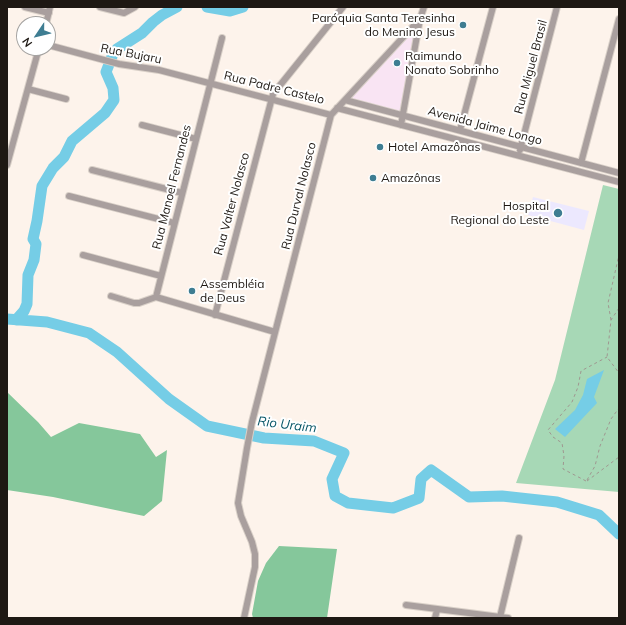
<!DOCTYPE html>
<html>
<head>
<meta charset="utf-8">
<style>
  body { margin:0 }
  #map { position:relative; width:626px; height:625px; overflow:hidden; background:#fdf3eb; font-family:Mulish,sans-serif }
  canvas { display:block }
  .frame { position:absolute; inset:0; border:8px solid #1e1813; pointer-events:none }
  .north { position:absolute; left:16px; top:16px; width:40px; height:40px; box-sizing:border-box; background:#fff; border:1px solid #a5a3a1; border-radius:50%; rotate:235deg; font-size:11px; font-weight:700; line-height:16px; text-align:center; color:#1e1813 }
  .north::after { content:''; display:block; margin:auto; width:14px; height:18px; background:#3e7d92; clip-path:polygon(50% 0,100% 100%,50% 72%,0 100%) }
</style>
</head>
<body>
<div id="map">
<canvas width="626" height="625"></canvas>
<div class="frame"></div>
<div class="north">N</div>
</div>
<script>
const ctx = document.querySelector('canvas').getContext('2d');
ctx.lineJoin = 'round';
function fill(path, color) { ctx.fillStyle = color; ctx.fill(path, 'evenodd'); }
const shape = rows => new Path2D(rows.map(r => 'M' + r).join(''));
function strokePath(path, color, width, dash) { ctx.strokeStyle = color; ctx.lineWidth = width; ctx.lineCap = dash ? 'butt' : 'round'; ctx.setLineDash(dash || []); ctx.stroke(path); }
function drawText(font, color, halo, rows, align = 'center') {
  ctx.font = font + ' Mulish,sans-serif'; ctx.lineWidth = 4; ctx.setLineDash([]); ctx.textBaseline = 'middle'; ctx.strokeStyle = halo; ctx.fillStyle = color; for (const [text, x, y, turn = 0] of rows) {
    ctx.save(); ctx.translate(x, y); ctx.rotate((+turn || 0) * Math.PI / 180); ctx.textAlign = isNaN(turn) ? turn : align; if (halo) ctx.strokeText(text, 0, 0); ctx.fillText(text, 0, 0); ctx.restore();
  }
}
const education = shape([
  [416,28,402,113,351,98]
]);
const medical = shape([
  [533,197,589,211,584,230,528,215]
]);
const green = shape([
  [603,185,619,189,619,492,516,483,555,380]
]);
const forest = shape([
  [7,392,38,422,51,437,79,423,140,434,156,457,167,450,162,501,144,516,53,497,7,490],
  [279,546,337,549,327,618,253,618,252,614,258,581,266,563]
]);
const water = shape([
  [604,370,594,397,597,403,565,437,555,429,575,410,583,395,587,379]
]);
const river = shape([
  [207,7,230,11,243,7],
  [7,319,47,322,89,333,117,352,169,399,207,426,264,438,314,441,344,453,332,479,335,496,348,503,393,508,419,498,421,479,431,470,469,497,502,496,557,502,599,515,619,534],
  [16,320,24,311,27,304,28,275,34,260,36,244,33,239,37,221,42,186,53,168,64,157,72,141,105,113,114,100,113,88,106,72,113,54,117,49,142,33,153,22,162,15,177,7]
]);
const path = shape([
  [619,308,611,320,607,357,619,373],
  [611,320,608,303,619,255],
  [587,480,595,466,600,446,611,419,619,408],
  [586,481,563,469,564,456,562,443,553,437,548,430,572,402,578,387,581,371,607,357],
  [587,481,619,457]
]);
const minor = shape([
  [25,7,49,13],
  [100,7,124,13,135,7],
  [46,24,50,7],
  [48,45,119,64,159,70,331,115],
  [28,89,66,99],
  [345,100,619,173],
  [337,108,619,182],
  [142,125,196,139],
  [401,125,420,19],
  [460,130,493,7],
  [520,150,557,7],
  [581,163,619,19],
  [7,165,39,48],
  [92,170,182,193],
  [69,196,174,223],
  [83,255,161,276],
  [111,296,134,303,139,303,156,297,222,38],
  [156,297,275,332],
  [215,315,273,94,343,7],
  [406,605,508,618],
  [500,617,519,538],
  [244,618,255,567,255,554,252,542,241,516,238,503,247,448,252,422,331,115,420,19,424,7],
  [435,618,437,610]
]);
const markers = [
  [463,25,4,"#3e7d92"],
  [397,63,4,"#3e7d92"],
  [380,147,4,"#3e7d92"],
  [373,178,4,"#3e7d92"],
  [558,213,5,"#3e7d92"],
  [192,291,4,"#3e7d92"]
];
const poiNames = [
  ["Paróquia Santa Teresinha",455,18,"right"],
  ["do Menino Jesus",455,32,"right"],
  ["Raimundo",405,56],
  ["Nonato Sobrinho",405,70],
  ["Hotel Amazônas",388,147],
  ["Amazônas",381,178],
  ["Hospital",549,206,"right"],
  ["Regional do Leste",549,220,"right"],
  ["Assembléia",200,284],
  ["de Deus",200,298]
];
const streetNames = [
  ["Rua Bujaru",131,54,11],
  ["Rua Miguel Brasil",531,67,-75],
  ["Rua Padre Castelo",274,88,14],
  ["Avenida Jaime Longo",485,126,15],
  ["Rua Manoel Fernandes",172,187,-76],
  ["Rua Durval Nolasco",299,196,-76],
  ["Rua Valter Nolasco",232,204,-75]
];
const waterNames = [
  ["Rio Uraim",287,425,7]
];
fill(education, '#f9e4f3');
fill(medical, '#ece8fe');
fill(green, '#a7d8b6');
fill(forest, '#85c79b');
fill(water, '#75cde6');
strokePath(river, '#75cde6', 11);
strokePath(minor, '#d9d0c8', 8);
strokePath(path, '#9f9790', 1, [3, 3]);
strokePath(minor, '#a99f9e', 6);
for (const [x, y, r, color] of markers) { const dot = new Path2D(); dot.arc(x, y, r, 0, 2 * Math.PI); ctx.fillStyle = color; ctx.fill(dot); strokePath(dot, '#fff', 1.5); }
drawText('12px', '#1e1813', '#fff', poiNames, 'left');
drawText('12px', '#1e1813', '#fff', streetNames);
drawText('italic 13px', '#095768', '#fff', waterNames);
</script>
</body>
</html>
